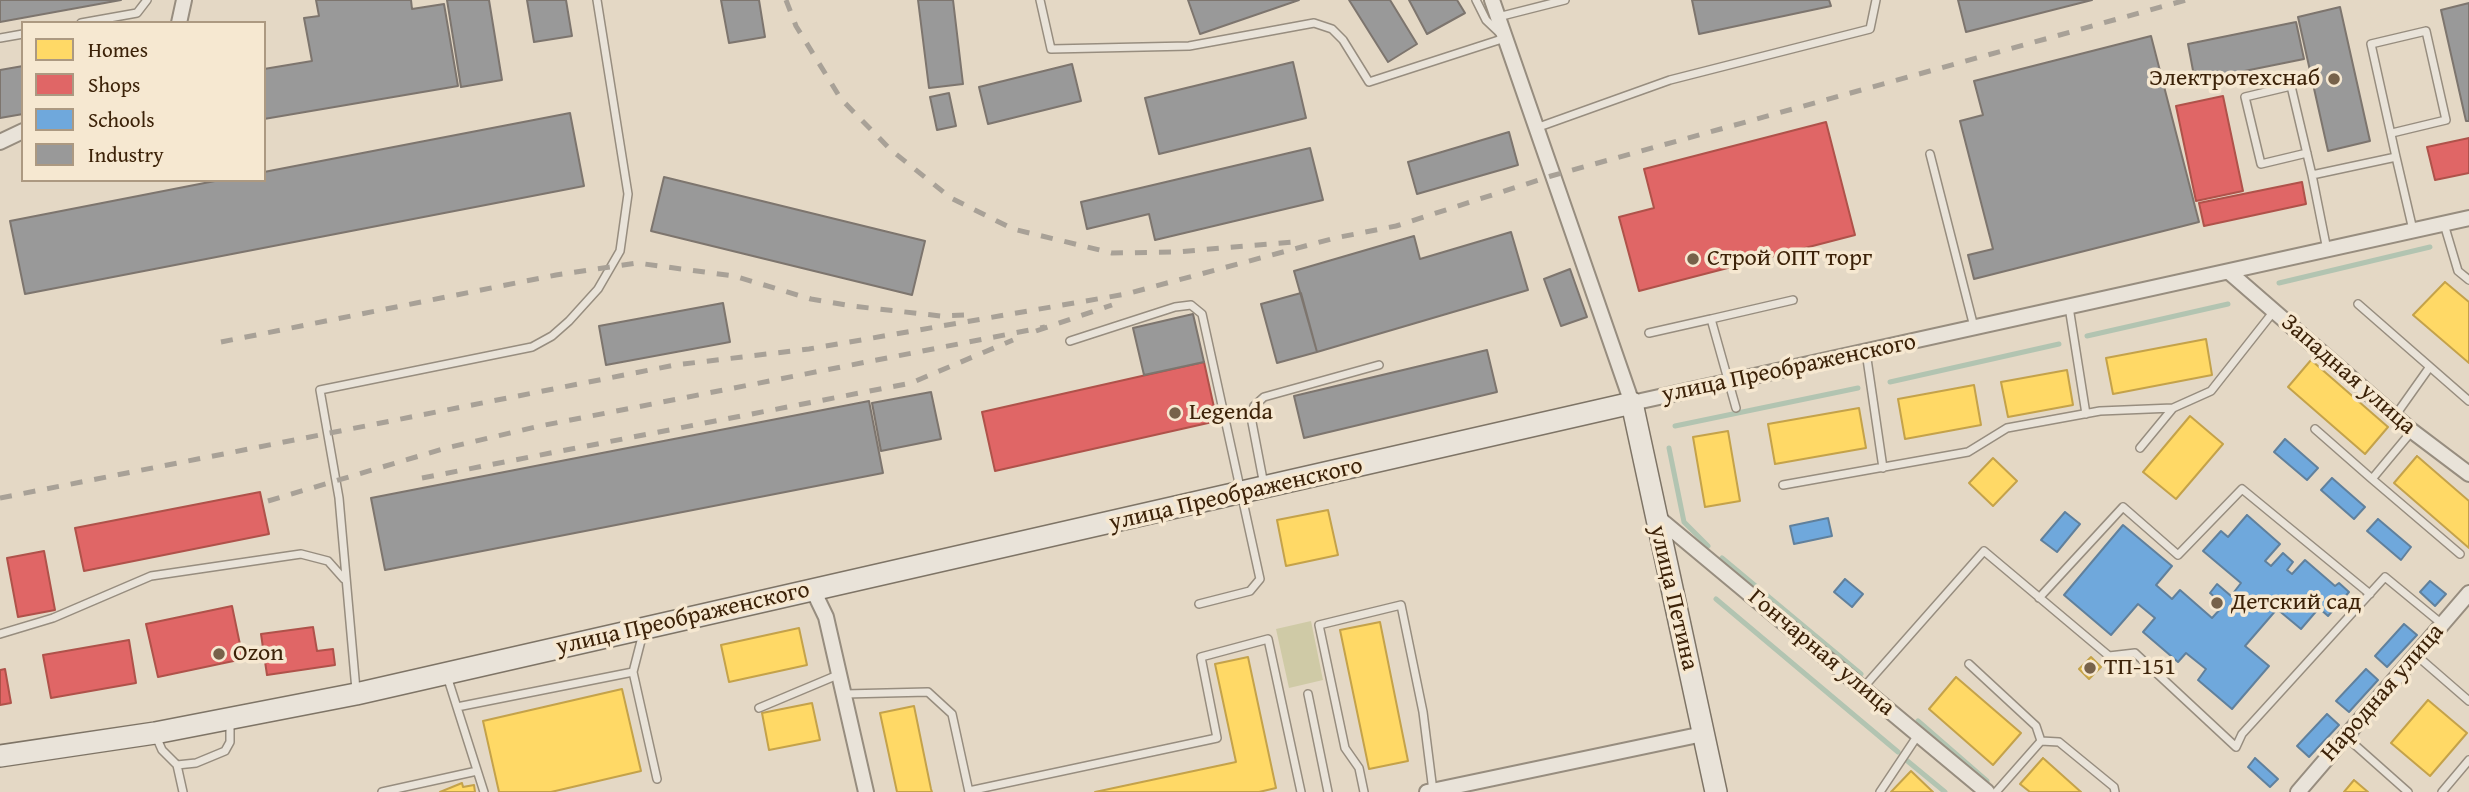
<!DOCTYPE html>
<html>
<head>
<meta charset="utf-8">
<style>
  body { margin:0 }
  #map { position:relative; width:2469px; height:792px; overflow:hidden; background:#e4d8c5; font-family:"Gentium Book Plus",serif }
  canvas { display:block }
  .legend { position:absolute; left:21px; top:21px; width:245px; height:161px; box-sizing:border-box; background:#f6e8d1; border:2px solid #ac9981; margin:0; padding:9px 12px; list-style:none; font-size:21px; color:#3c2208 }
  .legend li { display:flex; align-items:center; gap:14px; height:35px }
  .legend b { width:35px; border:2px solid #ac9981 }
</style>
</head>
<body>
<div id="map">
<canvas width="2469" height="792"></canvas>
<ul class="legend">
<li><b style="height:19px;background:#ffd966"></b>Homes</li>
<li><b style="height:19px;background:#e06666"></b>Shops</li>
<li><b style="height:19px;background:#6fa8dc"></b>Schools</li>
<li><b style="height:19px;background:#999"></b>Industry</li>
</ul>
</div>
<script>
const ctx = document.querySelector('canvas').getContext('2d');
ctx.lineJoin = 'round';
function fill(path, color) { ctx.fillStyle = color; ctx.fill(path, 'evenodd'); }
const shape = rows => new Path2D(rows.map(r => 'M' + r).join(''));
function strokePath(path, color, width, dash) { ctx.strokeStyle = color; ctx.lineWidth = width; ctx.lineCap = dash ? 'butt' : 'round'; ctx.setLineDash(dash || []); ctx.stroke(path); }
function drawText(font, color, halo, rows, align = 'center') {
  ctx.font = font + ' "Gentium Book Plus",serif'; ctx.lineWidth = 7; ctx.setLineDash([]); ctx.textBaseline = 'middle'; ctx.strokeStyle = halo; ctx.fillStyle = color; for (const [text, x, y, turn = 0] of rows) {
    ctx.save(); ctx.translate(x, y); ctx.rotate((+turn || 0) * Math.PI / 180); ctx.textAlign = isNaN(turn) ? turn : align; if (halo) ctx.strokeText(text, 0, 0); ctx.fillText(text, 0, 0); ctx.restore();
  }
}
const green = shape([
  [1311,621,1323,680,1289,688,1276,629]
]);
const homes = shape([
  [2445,282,2469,302,2469,363,2413,315,2445,282],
  [2206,339,2212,375,2113,394,2106,358,2206,339],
  [2311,360,2388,427,2365,454,2288,387,2311,360],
  [2067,370,2073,405,2008,417,2001,382,2067,370],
  [1974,385,1981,425,1905,439,1898,399,1974,385],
  [1859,408,1866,448,1775,464,1768,424,1859,408],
  [2190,416,2223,444,2176,499,2143,472,2190,416],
  [1728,431,1740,501,1705,507,1693,437,1728,431],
  [2417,456,2469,501,2469,548,2394,483,2417,456],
  [1993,458,2017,481,1993,506,1969,483,1993,458],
  [1328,510,1338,555,1286,566,1277,520,1328,510],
  [1380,622,1408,761,1369,769,1340,630,1380,622],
  [799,628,807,665,729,682,721,645,799,628],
  [1248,657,1276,788,1259,792,1095,792,1236,762,1215,664,1248,657],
  [2091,657,2101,667,2089,679,2079,669,2091,657],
  [1956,677,2021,733,1993,765,1929,709,1956,677],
  [622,689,641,771,551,792,499,792,483,721,622,689],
  [2428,700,2467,733,2430,776,2391,743,2428,700],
  [812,703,820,740,769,750,762,713,812,703],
  [914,706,931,789,932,792,897,792,880,713,914,706],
  [2043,758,2081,792,2030,792,2020,784,2043,758],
  [1911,771,1933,792,1891,792,1911,771],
  [2354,780,2368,792,2344,792,2354,780],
  [462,783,463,787,474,785,475,792,440,792,462,783]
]);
const shops = shape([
  [2223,96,2243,191,2196,201,2176,106,2223,96],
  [1826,122,1855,235,1639,291,1619,217,1654,208,1644,169,1826,122],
  [2469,138,2469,173,2435,180,2427,147,2469,138],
  [2302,182,2306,204,2204,226,2199,203,2302,182],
  [1204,362,1217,421,995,471,982,412,1204,362],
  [260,492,269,534,84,571,75,528,260,492],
  [44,551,55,610,18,617,7,558,44,551],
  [232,606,243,659,158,677,146,624,232,606],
  [313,627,317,651,333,649,335,665,267,675,261,634,313,627],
  [129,640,136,683,51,698,43,655,129,640],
  [5,669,11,703,0,705,0,670,5,669]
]);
const schools = shape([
  [2285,439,2318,468,2307,480,2274,452,2285,439],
  [2332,478,2365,507,2354,519,2321,490,2332,478],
  [2065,512,2080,524,2057,552,2041,540,2065,512],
  [2247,515,2280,544,2265,561,2271,566,2283,553,2293,562,2287,570,2292,574,2305,560,2335,586,2339,583,2349,592,2328,616,2319,608,2301,629,2277,609,2245,646,2269,666,2232,709,2198,680,2206,669,2186,653,2178,662,2143,632,2155,618,2138,604,2111,635,2064,595,2123,525,2172,566,2156,585,2172,599,2180,590,2212,618,2224,605,2210,593,2217,584,2231,596,2241,583,2203,551,2221,531,2228,537,2247,515],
  [1828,518,1832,536,1794,544,1790,526,1828,518],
  [2378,519,2411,547,2401,560,2367,531,2378,519],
  [1845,579,1863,594,1852,607,1834,592,1845,579],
  [2430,581,2446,594,2435,606,2420,592,2430,581],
  [2404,624,2417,635,2387,667,2375,656,2404,624],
  [2366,669,2378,680,2349,712,2336,701,2366,669],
  [2327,714,2339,725,2309,757,2297,746,2327,714],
  [2255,758,2278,779,2270,787,2248,767,2255,758]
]);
const industry = shape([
  [0,0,121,0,0,22,0,0],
  [316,0,411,0,412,9,444,4,458,86,264,119,264,69,312,61,304,18,319,16,316,0],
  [447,0,489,0,502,80,461,87,447,0],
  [527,0,566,0,572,36,534,42,527,0],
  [721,0,759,0,765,37,729,43,721,0],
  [918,0,953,0,963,84,929,88,918,0],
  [1188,0,1299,0,1200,34,1188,0],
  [1349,0,1390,0,1417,44,1388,62,1349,0],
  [1409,0,1457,0,1465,13,1427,34,1409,0],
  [1692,0,1829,0,1831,6,1699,34,1692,0],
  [1958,0,2092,0,1966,32,1958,0],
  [2469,3,2469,121,2466,121,2441,10,2469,3],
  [2340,7,2370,141,2328,151,2298,17,2340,7],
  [2296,22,2304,59,2195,81,2188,44,2296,22],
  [2151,36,2199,222,1974,279,1968,255,1993,249,1960,121,1983,115,1974,81,2151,36],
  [1293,62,1306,118,1159,154,1145,98,1293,62],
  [1072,64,1081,101,988,124,979,87,1072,64],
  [23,66,23,114,0,118,0,70,23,66],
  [949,93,956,126,937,130,930,97,949,93],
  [570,113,584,186,25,294,10,221,220,180,264,180,264,172,570,113],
  [1509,132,1518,165,1417,194,1408,162,1509,132],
  [1310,148,1323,200,1155,240,1149,214,1087,229,1081,202,1310,148],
  [664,177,925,241,912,295,651,231,664,177],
  [1511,232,1528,290,1317,352,1294,271,1414,236,1420,259,1511,232],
  [1570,269,1587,317,1561,326,1544,279,1570,269],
  [1301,293,1317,352,1277,363,1261,304,1301,293],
  [723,303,730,342,606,365,599,326,723,303],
  [1193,314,1204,362,1144,375,1133,328,1193,314],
  [1487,350,1497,392,1304,438,1294,396,1487,350],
  [931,392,941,439,881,451,872,403,931,392],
  [869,401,883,473,385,570,371,498,869,401]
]);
const stream = shape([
  [2279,283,2430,247],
  [2087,336,2228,304],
  [1890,382,2059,344],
  [1675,426,1858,388],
  [1669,448,1684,522,1708,546],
  [1722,558,1861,674],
  [1716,599,1898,752],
  [1918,721,1987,781],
  [1905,759,1945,792]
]);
const lane = shape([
  [1040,0,1051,49,1189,46,1314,23,1332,29,1343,40,1369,82,1505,38,1486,20,1476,0],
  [1498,17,1565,0],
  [81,23,137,13,147,0],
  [0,38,23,34],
  [1536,128,1670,80,1870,29,1876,0],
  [2392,133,2446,120,2426,31,2371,44,2396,157],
  [2307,153,2261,164,2245,97,2291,86,2312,175],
  [1930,154,1974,327],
  [2444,224,2458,271,2469,280],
  [2327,250,2312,175,2396,157,2413,230],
  [2358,304,2469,401],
  [2069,307,2086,414],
  [1711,319,1793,300],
  [1649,333,1711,319,1736,408],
  [1070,341,1175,307,1191,305,1202,314,1260,579,1250,591,1199,604],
  [1866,352,1883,468],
  [2395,416,2429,368],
  [2315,429,2372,479],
  [2412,431,2372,479,2460,554],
  [2140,448,2173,408,2211,391,2274,311],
  [1264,485,1251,417,1254,406,1264,397,1379,365],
  [1783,485,1968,452,2007,428,2100,411,2173,408],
  [2039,598,2123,507,2178,555,2242,489,2370,594],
  [0,634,53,618,151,576,301,554,328,561,344,579],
  [2416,655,2469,701],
  [1969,664,2036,726,2041,741,1996,792],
  [633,672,657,779],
  [447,676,484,792],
  [1863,688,1984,551,2109,656,2135,653,2236,747,2242,734,2385,577,2442,624],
  [356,690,339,498,320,390,532,347,552,336,569,321,598,289,620,251,628,194,597,0],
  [845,694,928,692,952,714,969,792],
  [1308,694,1328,792],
  [457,707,633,672,643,633],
  [759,708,840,674],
  [155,734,162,750,177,765,183,792],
  [2346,737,2408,792],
  [2041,741,2059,742,2114,787,2115,792],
  [177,765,196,763,225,751,230,742,230,720],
  [969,791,1217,738,1201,657,1268,639,1301,792],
  [382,792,477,771],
  [1364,792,1359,768,1345,748,1319,625,1401,605,1423,712,1433,791],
  [1880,792,1918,735],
  [2442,792,2469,760]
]);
const street = shape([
  [1492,0,1632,403,2469,218],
  [179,23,184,0],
  [0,142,23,131],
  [2229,272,2412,431,2469,474],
  [1657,517,1987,792],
  [813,590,826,617,866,792],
  [1427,792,1703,734],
  [2298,792,2469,593]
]);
const secondary = shape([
  [0,756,155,733,356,694,1632,403,1716,792]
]);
const rail = shape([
  [786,0,796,26,841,99,891,150,951,198,1013,229,1112,253,1176,252,1293,242],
  [1036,331,1112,305],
  [221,342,556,275,637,263,734,276,811,299,852,306,941,316,964,315],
  [422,478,911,383,1013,340],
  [0,498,675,365,809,349,1126,294,1335,238,1396,226,1551,176,2186,0],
  [268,501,446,448,540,426,1045,327]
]);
const markers = [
  [2334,79,7,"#77624a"],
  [1693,259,7,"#77624a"],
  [1175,413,7,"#77624a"],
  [2217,603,7,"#77624a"],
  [219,654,7,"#77624a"],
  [2090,668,7,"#77624a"]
];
const poiNames = [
  ["Электротехснаб",2320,79,"right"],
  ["Строй ОПТ торг",1707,259],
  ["Legenda",1189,413],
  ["Детский сад",2231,603],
  ["Ozon",233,654],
  ["ТП-151",2104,668]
];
const streetNames = [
  ["улица Преображенского",1789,369,-12],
  ["Западная улица",2348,375,41],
  ["улица Преображенского",1236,495,-13],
  ["улица Петина",1673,598,77],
  ["улица Преображенского",683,619,-13],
  ["Гончарная улица",1821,653,40],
  ["Народная улица",2383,693,-49]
];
fill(green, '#cfcaa6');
fill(homes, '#ffd966');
strokePath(homes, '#c4a24a', 2);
fill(shops, '#e06666');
strokePath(shops, '#af524a', 2);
fill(schools, '#6fa8dc');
strokePath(schools, '#60809c', 2);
fill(industry, '#999');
strokePath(industry, '#7d756e', 2);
strokePath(stream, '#b2c4b1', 5);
strokePath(lane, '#978d7f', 10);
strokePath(street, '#978d7f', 18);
strokePath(secondary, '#7e7466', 24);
strokePath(lane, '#e9e3d9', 7);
strokePath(street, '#e9e3d9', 14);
strokePath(secondary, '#e9e3d9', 21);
strokePath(rail, '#a8a197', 5, [12, 12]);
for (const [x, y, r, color] of markers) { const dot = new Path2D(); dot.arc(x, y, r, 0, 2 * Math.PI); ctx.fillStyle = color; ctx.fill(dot); strokePath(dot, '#f6e8d1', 2.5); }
drawText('24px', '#3c2208', '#f6e8d1', poiNames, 'left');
drawText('24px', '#3c2208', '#f6e8d1', streetNames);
</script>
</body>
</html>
